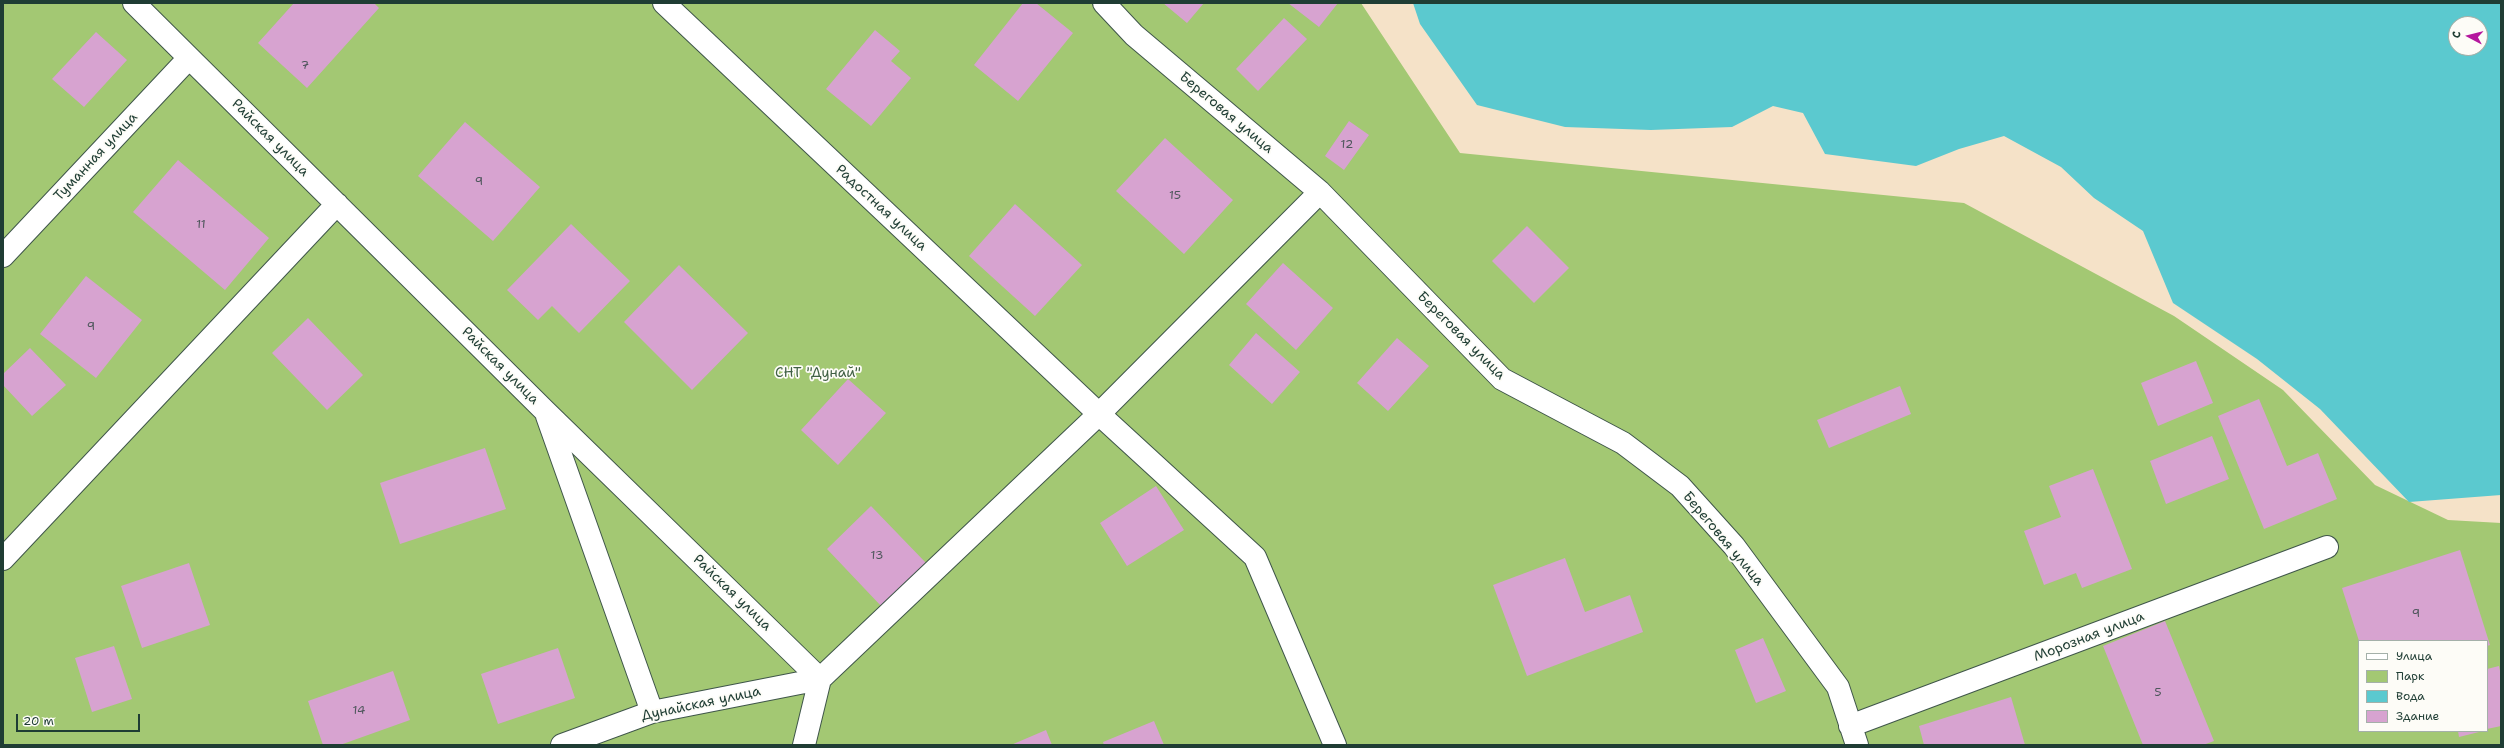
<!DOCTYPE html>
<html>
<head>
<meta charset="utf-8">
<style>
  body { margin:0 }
  #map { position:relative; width:2504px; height:748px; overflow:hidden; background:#f5e2c8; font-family:"Shantell Sans",sans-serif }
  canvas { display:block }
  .frame { position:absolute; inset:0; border:4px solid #1f3d34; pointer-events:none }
  .legend { position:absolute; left:2358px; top:640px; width:130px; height:92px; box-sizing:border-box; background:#fdfcf7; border:1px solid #a4b0a9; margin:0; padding:5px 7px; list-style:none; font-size:12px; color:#1f3d34 }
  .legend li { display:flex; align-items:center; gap:8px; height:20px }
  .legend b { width:20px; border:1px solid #a4b0a9 }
  .north { position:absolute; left:2448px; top:16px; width:40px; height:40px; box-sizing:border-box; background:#fdfcf7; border:1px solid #a4b0a9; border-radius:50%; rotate:277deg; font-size:11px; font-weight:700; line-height:16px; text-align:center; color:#1f3d34 }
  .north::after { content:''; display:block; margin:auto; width:14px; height:18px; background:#b5179e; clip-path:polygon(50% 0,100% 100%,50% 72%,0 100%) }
  .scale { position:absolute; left:16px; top:714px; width:124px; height:18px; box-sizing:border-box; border:2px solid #1f3d34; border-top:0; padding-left:5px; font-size:12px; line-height:14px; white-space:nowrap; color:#1f3d34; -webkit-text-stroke:3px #fdfcf7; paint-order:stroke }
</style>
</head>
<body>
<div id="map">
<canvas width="2504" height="748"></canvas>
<div class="frame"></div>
<ul class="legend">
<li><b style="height:5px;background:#fff"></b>Улица</li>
<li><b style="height:11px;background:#a3c873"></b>Парк</li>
<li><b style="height:11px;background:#5bc9cf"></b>Вода</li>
<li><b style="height:11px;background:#d7a3d0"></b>Здание</li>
</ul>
<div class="north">С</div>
<div class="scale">20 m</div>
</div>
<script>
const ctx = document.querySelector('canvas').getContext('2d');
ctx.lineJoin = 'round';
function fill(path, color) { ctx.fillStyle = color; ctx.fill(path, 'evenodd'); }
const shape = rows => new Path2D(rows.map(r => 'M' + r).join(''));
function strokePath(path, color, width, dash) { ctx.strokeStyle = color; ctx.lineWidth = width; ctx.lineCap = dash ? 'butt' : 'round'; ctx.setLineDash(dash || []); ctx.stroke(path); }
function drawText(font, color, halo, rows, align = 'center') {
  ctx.font = font + ' "Shantell Sans",sans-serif'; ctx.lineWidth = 3.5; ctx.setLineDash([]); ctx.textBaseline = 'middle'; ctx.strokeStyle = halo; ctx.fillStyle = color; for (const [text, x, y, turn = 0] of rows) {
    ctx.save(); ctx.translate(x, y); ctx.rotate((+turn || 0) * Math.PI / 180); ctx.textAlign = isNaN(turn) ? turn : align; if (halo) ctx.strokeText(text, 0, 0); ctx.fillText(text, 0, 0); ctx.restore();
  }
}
const green = shape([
  [3,3,1361,3,1460,153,1964,203,2174,316,2283,390,2375,485,2448,520,2501,523,2501,745,3,745],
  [2359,641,2487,641,2487,731,2359,731]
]);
const water = shape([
  [1413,3,2501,3,2501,495,2409,502,2320,409,2257,359,2173,303,2143,231,2094,198,2061,167,2004,136,1959,149,1916,166,1825,154,1803,113,1773,106,1732,127,1651,130,1565,127,1477,105,1420,24],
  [2456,24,2480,24,2480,48,2456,48]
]);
const building = shape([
  [294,3,374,3,379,8,307,88,258,43],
  [1023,3,1036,3,1073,33,1018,101,974,65],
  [1163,3,1204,3,1187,23],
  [1288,3,1338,3,1319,27],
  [1284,18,1307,39,1258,91,1236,69],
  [875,30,900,51,891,61,911,78,871,126,826,89],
  [96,32,127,60,84,107,52,79],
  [1349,121,1369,135,1344,170,1325,156],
  [465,122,540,187,493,241,418,176],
  [1165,138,1233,200,1184,254,1116,191],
  [178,160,269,238,225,290,133,212],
  [1015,204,1082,265,1035,316,969,256],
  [571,224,630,281,579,333,552,306,538,320,507,290],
  [1527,226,1569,268,1534,303,1492,261],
  [1283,263,1333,308,1296,350,1246,304],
  [679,265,748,333,692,390,624,322],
  [86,276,142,320,96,378,40,334],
  [308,318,363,375,327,410,272,353],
  [1256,333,1300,372,1272,404,1229,365],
  [1397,338,1429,366,1388,411,1357,383],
  [30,348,66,385,32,416,3,385,3,374],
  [2196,361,2213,403,2158,426,2141,383],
  [848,379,886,413,838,465,801,430],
  [1900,386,1911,414,1829,448,1817,420],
  [2259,399,2287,466,2318,453,2337,499,2264,529,2218,416],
  [2212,436,2229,479,2166,504,2150,461],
  [485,448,506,509,400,544,380,483],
  [2093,469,2132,569,2082,588,2076,573,2044,585,2024,531,2061,517,2049,486],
  [1156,486,1184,530,1127,566,1100,523],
  [871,506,927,564,882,607,827,549],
  [2460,550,2490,645,2487,646,2487,641,2359,641,2342,588],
  [1565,558,1585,612,1630,595,1643,632,1527,676,1493,585],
  [189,563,210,625,142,648,121,586],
  [2165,621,2214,741,2203,745,2143,745,2103,646],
  [1763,638,1786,691,1756,703,1735,650],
  [114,646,132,699,92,712,75,658],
  [558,648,575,698,498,724,481,674],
  [2499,666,2501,676,2501,726,2487,729,2487,669],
  [393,671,410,720,340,745,323,745,308,701],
  [2011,697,2025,745,1924,745,1919,726],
  [1154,721,1164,745,1104,745,1103,742],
  [1046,730,1052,745,1011,745],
  [2458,731,2479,731,2479,732,2459,737]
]);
const minor = shape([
  [134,3,545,411,820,679,804,745],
  [664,3,1099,414,1255,557,1335,745],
  [1104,3,1134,35,1320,192,1502,379,1623,443,1680,486,1734,546,1838,687,1857,745],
  [3,256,189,58],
  [547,416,652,712],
  [3,559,337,204],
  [1850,726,2327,547],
  [562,745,652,712,820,679,1099,414,1320,192]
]);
const numberNames = [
  ["7",305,66],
  ["12",1347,145],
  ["9",479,182],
  ["15",1175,196],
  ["11",201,225],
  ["9",91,327],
  ["13",877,556],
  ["9",2416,614],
  ["5",2158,693],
  ["14",359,711]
];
const streetNames = [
  ["Береговая улица",1226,113,40],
  ["Райская улица",270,138,45],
  ["Туманная улица",96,157,-47],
  ["Радостная улица",881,208,43],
  ["Береговая улица",1461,336,45],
  ["Райская улица",500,366,45],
  ["Береговая улица",1723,539,50],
  ["Райская улица",732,593,44],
  ["Морозная улица",2089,637,-21],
  ["Дунайская улица",701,704,-12]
];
const parkNames = [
  ["СНТ \"Дунай\"",818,373]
];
fill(green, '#a3c873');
fill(water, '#5bc9cf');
fill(building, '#d7a3d0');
strokePath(minor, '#3f564a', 24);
strokePath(minor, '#fff', 22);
drawText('12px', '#4d565b', null, numberNames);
drawText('14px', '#1f3d34', '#fdfcf7', streetNames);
drawText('14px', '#406044', '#fdfcf7', parkNames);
</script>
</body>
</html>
